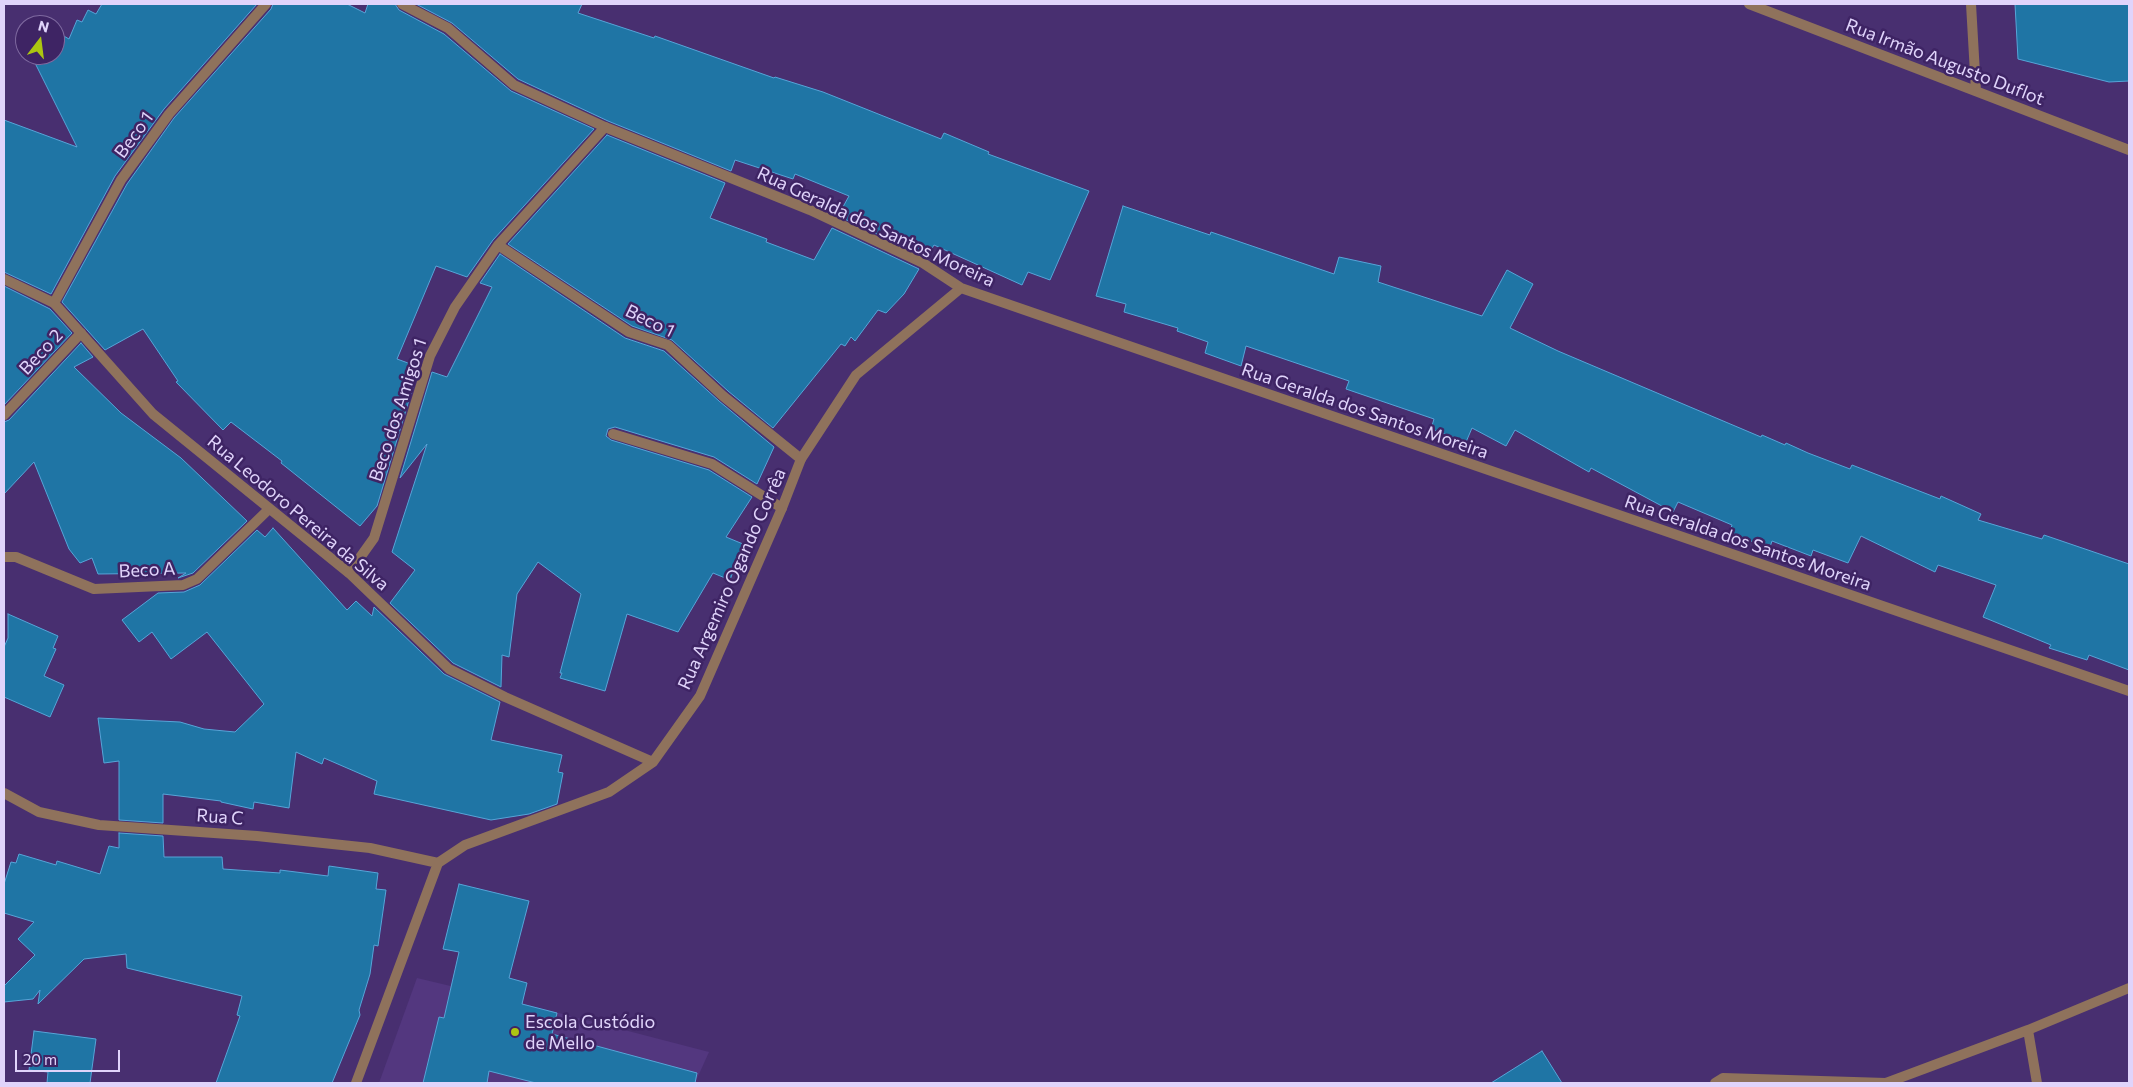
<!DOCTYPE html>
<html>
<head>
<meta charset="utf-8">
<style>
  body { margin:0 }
  #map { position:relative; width:2133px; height:1087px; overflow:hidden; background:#482f70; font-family:Commissioner,sans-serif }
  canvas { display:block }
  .frame { position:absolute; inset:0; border:5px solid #e0d4fb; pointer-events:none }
  .north { position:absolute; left:15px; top:15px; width:50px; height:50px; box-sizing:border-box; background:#3e2464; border:1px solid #7f6aa0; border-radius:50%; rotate:15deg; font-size:14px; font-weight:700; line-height:20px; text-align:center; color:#e0d4fb }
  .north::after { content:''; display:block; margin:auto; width:18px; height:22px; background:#acc611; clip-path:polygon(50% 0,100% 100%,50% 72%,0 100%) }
  .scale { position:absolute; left:15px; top:1050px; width:105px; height:22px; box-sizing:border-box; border:2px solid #e0d4fb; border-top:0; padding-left:6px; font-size:15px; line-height:18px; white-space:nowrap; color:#e0d4fb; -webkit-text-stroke:4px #3e2464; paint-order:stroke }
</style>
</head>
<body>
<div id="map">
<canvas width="2133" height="1087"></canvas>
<div class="frame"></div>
<div class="north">N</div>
<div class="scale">20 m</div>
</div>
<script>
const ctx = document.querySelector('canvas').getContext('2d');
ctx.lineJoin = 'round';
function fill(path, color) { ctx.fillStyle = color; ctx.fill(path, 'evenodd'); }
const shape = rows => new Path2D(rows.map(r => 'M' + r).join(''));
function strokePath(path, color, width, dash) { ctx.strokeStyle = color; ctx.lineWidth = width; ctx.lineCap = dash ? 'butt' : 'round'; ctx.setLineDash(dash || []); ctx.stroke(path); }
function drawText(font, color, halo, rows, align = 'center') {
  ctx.font = font + ' Commissioner,sans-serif'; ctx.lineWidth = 5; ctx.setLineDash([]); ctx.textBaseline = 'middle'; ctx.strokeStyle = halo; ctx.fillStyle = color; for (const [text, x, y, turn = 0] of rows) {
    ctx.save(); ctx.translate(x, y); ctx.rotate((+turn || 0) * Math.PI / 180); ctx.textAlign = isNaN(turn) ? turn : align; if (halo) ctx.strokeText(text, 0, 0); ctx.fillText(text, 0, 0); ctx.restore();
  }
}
const built = shape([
  [417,978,505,999,709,1052,695,1083,379,1083]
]);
const building = shape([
  [102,4,257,4,164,109,115,176,51,294,4,272,4,120,77,147,31,55,55,55,55,31,69,39,77,20,82,22,88,10,96,14,102,4],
  [273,4,347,4,365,13,368,4,395,4,399,10,444,34,511,91,594,129,493,240,467,277,436,266,397,359,419,367,377,506,360,526,281,463,282,461,231,422,223,430,176,382,178,381,143,329,105,350,62,302,127,184,174,118,271,9,273,4],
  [416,4,582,4,578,13,654,38,655,36,774,78,775,77,823,92,941,139,944,133,989,152,988,154,1089,191,1050,280,1028,272,1022,285,934,245,927,257,838,216,849,196,795,174,793,179,735,160,731,171,608,121,518,79,452,23,416,4],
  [2015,4,2129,4,2129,81,2109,82,2018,59,2015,4],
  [607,135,725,183,710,218,767,239,766,242,814,260,832,228,919,269,904,294,886,313,878,310,855,341,851,337,845,346,841,344,773,428,728,391,672,340,632,326,508,244,607,135],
  [1123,206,1210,235,1211,232,1334,274,1339,257,1381,266,1378,282,1482,316,1507,270,1533,284,1510,328,1558,351,1761,437,1762,435,1785,445,1786,443,1808,453,1850,469,1852,465,1940,499,1941,496,1981,514,1978,520,2042,539,2044,535,2129,564,2129,670,2089,655,2087,660,2049,648,2051,645,1983,617,1996,585,1938,565,1935,572,1861,536,1848,563,1813,550,1811,556,1772,541,1770,547,1729,534,1732,525,1678,502,1673,512,1591,468,1589,472,1515,430,1506,446,1472,428,1466,442,1431,429,1434,419,1346,389,1349,381,1246,346,1241,366,1205,353,1208,342,1177,331,1178,328,1124,312,1126,304,1096,296,1123,206],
  [500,254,625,338,664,351,719,401,774,447,757,484,714,457,615,427,608,429,606,436,611,440,709,470,752,497,726,537,743,544,730,580,713,573,678,632,627,614,605,691,560,678,562,673,560,673,581,594,538,562,517,594,509,657,502,655,501,687,453,663,390,603,415,570,392,552,427,444,400,478,432,372,447,377,492,287,480,283,500,254],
  [4,286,50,309,72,333,4,405,4,286],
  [81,343,93,357,74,367,121,413,181,458,247,521,193,573,178,578,186,573,98,574,92,558,80,563,69,549,34,462,4,494,4,422,9,420,81,343],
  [273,528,347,610,356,601,372,616,374,607,444,674,500,702,491,740,562,755,558,772,563,773,557,804,529,814,491,820,374,794,377,781,324,758,322,764,296,752,289,808,254,802,253,809,221,802,221,801,163,794,163,823,119,820,119,761,104,763,98,718,180,722,204,729,235,732,264,704,207,632,171,659,152,632,139,642,122,620,158,593,184,592,200,585,257,530,265,537,273,528],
  [8,614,58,636,53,648,56,649,44,676,64,685,50,717,4,697,4,647,8,638,8,614],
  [119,833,163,836,164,857,222,857,223,869,280,873,280,870,328,876,329,866,378,873,376,889,386,890,378,946,374,945,370,974,359,1010,360,1015,332,1083,216,1083,240,1016,237,1015,242,996,127,968,126,954,84,959,38,1004,40,990,33,999,4,1002,4,986,35,955,18,939,34,922,4,913,4,884,11,862,16,863,19,854,56,865,57,861,100,874,109,846,119,848,119,833],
  [459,884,529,901,509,978,527,983,522,1004,557,1013,552,1034,697,1073,695,1083,536,1083,489,1071,487,1083,423,1083,439,1017,444,1018,459,952,443,949,459,884],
  [34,1031,96,1039,90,1083,47,1083,48,1072,29,1070,34,1031],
  [1542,1051,1562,1083,1491,1083,1542,1051]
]);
const service = shape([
  [498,245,629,332,668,345,723,396,801,459],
  [54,303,121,180,169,114,266,4],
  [4,415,81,333],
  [613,434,712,464,782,508],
  [4,557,16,557,94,589,183,585,197,579,269,509],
  [349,573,374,538,430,356,455,307,498,245,605,127,514,85,448,28,402,4],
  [2028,1030,2037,1083],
  [1715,1083,1723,1078,1886,1083,2028,1030,2129,988]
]);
const minor = shape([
  [1749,4,2129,150],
  [1971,4,1976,91],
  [605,127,810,210,923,263,961,288,2129,691],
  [4,279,54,303,153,414,349,573,449,669,505,697,653,762],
  [4,793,39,812,99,825,257,836,370,848,438,863],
  [356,1083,438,863,465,845,609,792,653,762,700,696,782,508,801,459,856,375,961,288]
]);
const markers = [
  [515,1032,5,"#acc611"]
];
const streetNames = [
  ["Rua Irmão Augusto Duflot",1945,62,21],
  ["Beco 1",134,135,-54],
  ["Rua Geralda dos Santos Moreira",876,227,25],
  ["Beco 1",650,321,26],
  ["Beco 2",41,352,-47],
  ["Beco dos Amigos 1",398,410,-72],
  ["Rua Geralda dos Santos Moreira",1365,411,19],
  ["Rua Leodoro Pereira da Silva",298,513,40],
  ["Rua Geralda dos Santos Moreira",1748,543,19],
  ["Beco A",147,570,-3],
  ["Rua Argemiro Ogando Corrêa",732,579,-66],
  ["Rua C",220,817,4]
];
const poiNames = [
  ["Escola Custódio",525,1022],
  ["de Mello",525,1043]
];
fill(built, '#53377f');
fill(building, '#1f75a5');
strokePath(building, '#56a5d8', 1);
strokePath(service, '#8f725c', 10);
strokePath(minor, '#8f725c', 10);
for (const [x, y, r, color] of markers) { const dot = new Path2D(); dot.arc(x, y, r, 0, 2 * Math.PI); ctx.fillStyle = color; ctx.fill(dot); strokePath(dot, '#3e2464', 2); }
drawText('18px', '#e0d4fb', '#3e2464', streetNames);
drawText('18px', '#e0d4fb', '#3e2464', poiNames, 'left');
</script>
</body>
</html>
